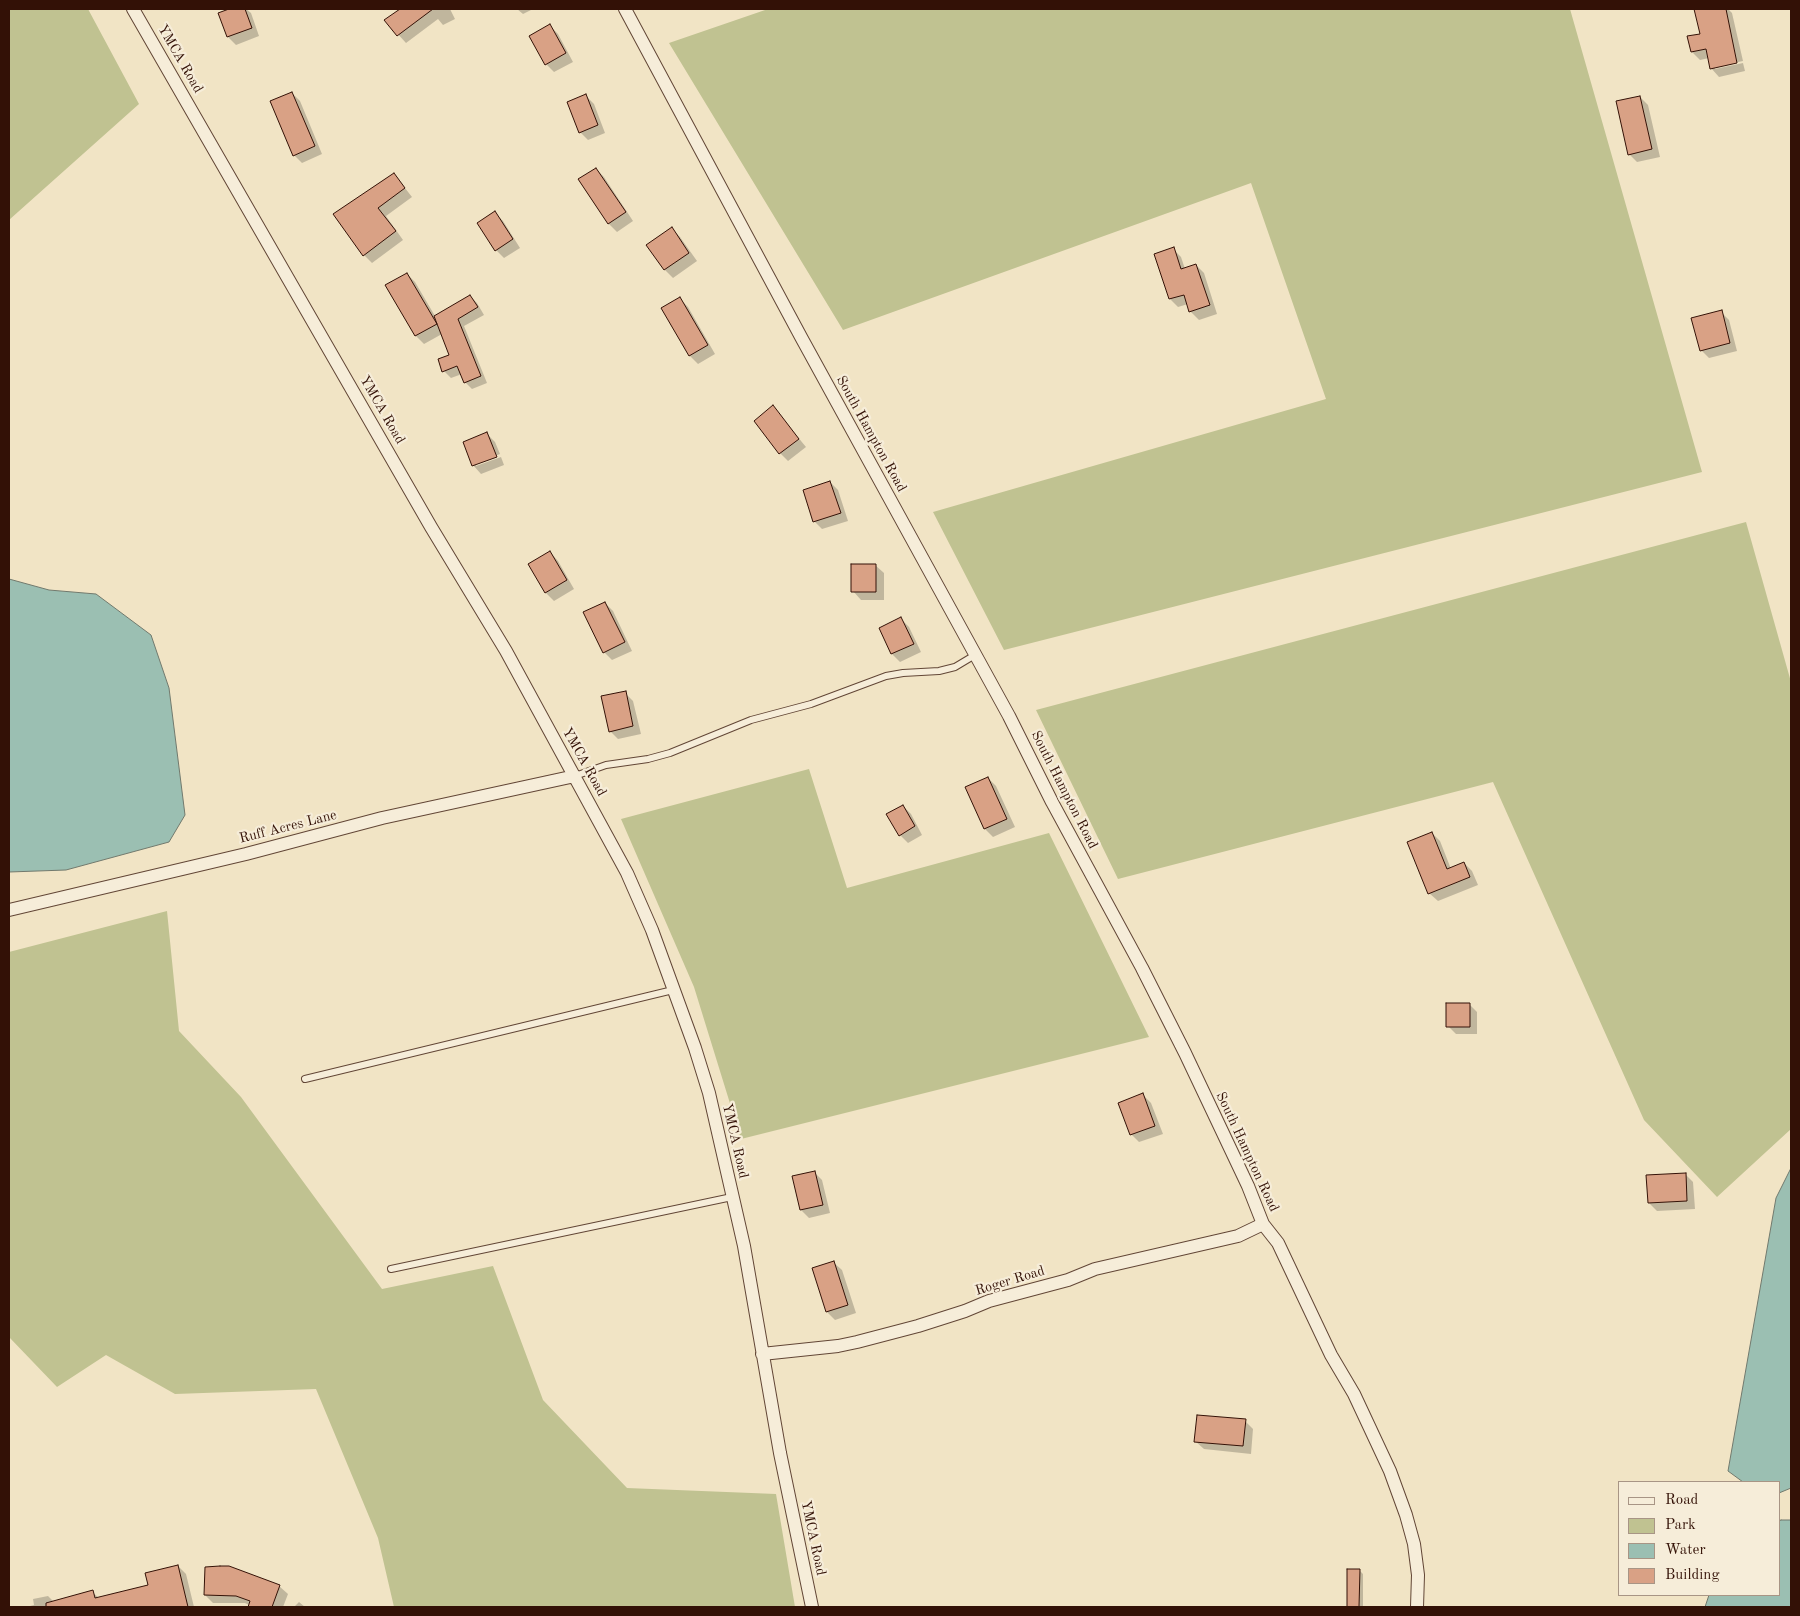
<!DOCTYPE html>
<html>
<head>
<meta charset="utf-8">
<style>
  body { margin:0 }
  #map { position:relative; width:1800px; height:1616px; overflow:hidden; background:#f1e4c5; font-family:"Old Standard TT",serif }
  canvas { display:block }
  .frame { position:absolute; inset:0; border:10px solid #331106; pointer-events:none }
  .legend { position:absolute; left:1618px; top:1481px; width:162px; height:115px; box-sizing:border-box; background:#f6edd9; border:1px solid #a89585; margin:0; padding:6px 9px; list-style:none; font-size:15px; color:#331106 }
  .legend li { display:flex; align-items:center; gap:10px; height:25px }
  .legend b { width:25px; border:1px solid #a89585 }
</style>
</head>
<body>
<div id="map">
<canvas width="1800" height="1616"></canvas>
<div class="frame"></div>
<ul class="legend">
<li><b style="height:6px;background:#f6edd9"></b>Road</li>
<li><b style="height:14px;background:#c0c291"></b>Park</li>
<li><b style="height:14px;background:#9bbfb2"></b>Water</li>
<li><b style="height:14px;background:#d9a185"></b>Building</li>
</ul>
</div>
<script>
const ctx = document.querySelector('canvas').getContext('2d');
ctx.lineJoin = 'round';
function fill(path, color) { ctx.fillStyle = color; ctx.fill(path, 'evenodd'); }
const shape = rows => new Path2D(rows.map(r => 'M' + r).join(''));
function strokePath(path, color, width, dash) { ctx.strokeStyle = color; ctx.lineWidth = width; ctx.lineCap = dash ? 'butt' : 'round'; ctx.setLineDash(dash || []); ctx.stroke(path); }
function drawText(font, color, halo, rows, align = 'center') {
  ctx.font = font + ' "Old Standard TT",serif'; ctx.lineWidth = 4.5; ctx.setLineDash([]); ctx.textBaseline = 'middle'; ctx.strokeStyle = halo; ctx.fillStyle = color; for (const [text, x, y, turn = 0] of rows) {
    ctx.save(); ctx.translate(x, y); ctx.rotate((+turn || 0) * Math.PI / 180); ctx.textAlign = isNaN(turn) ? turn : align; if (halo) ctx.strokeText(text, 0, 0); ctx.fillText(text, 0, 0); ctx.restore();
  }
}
const green = shape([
  [9,9,88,9,139,104,9,220],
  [768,9,1570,9,1702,472,1004,650,933,512,1326,399,1251,183,843,330,669,43],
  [1746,522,1791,682,1791,1129,1717,1197,1644,1120,1493,782,1118,879,1036,710],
  [809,769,847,888,1049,833,1149,1037,741,1139,694,987,621,819],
  [167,911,179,1031,241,1097,382,1289,493,1266,543,1400,627,1488,776,1494,795,1607,394,1607,378,1538,316,1389,175,1394,106,1355,57,1387,9,1337,9,952]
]);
const water = shape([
  [9,579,49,590,96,594,151,635,169,688,185,815,169,842,66,870,9,872,9,579],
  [1791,1168,1791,1488,1779,1493,1779,1482,1743,1482,1728,1471,1776,1198,1791,1168],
  [1781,1520,1791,1520,1791,1607,1705,1607,1709,1595,1779,1595,1779,1521,1781,1520]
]);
const shadow = shape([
  [232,9,246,9,251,13,259,36,236,45,228,37,219,13],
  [402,9,450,9,455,19,443,25,438,19,406,43,386,21],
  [517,9,533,9,523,14],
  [1705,9,1728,9,1732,13,1743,61,1715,67,1715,69,1743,63,1745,71,1719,77,1711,68,1709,58,1700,60,1692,52,1689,37,1701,35,1696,11],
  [550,26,558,34,573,62,554,72,546,64],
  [292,93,300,101,322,154,302,163,294,155],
  [586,96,594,104,605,133,588,140,580,132],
  [1640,97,1648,105,1660,157,1637,162,1629,154],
  [596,169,604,177,633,221,617,232,609,224,579,180],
  [394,174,412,197,386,216,403,240,372,263,364,255,334,215],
  [495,213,503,221,520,248,504,258,496,250],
  [672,229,680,237,697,261,673,278,665,270],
  [1173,249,1181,257,1185,269,1196,265,1204,273,1217,314,1199,320,1191,312,1188,304,1178,307,1170,299],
  [407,274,415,282,435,316,470,296,477,303,484,315,464,326,487,383,472,389,465,382,462,374,451,378,444,371,451,356,442,334,424,344,416,336,387,286],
  [680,299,688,307,715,354,698,364,690,356],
  [1721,312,1729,320,1737,351,1709,358,1701,350],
  [773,407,806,447,788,461,780,453],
  [487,434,495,442,500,454,476,463,476,466,501,457,504,465,481,474,473,465],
  [830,482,838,490,848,521,822,529,814,521],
  [550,552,558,561,574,589,554,601,546,593],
  [875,565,884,573,884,600,861,600,853,591],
  [605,603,613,611,632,651,612,660,604,652],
  [901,619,909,627,921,652,900,662,892,654],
  [625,693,633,701,641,734,618,739,610,731],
  [988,778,996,786,1015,827,993,837,985,829],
  [903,806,911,814,922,835,908,843,900,835],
  [1432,833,1440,841,1451,869,1464,863,1472,871,1478,885,1438,901,1429,893],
  [1469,1004,1477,1012,1477,1034,1456,1034,1448,1026],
  [1143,1095,1151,1103,1163,1134,1139,1142,1131,1134],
  [814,1172,822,1180,830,1213,809,1218,801,1210,793,1177],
  [1685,1174,1693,1182,1695,1209,1657,1211,1649,1203],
  [833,1262,842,1270,856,1313,835,1320,827,1312,813,1269],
  [1245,1421,1253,1429,1251,1454,1204,1449,1195,1441],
  [178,1566,186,1574,194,1607,26,1607,34,1605,33,1599,48,1596,54,1602,92,1592,99,1598,150,1586],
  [1348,1570,1359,1570,1363,1574,1363,1607,1348,1607],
  [279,1586,288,1594,283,1607,253,1607,245,1603,213,1603,205,1595],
  [299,1602,305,1607,294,1607]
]);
const building = shape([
  [229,9,245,9,252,28,227,37,218,13,229,9],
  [400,9,433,9,397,36,384,20,400,9],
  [1694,9,1726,9,1737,63,1710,69,1706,49,1691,52,1687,36,1700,34,1694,9],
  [550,24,566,53,545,65,529,36,550,24],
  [292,92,315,146,293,156,270,101,292,92],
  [586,94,598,125,579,133,567,102,586,94],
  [1640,96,1652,149,1628,155,1616,101,1640,96],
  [596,168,626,212,608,224,578,179,596,168],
  [394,173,405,188,378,208,396,231,363,256,333,214,394,173],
  [495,211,513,239,495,251,477,223,495,211],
  [672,227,689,253,664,270,646,245,672,227],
  [1174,247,1181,269,1196,264,1210,305,1189,312,1184,295,1169,299,1154,254,1174,247],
  [407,273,437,324,415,336,385,285,407,273],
  [470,295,478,307,458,319,481,376,464,383,457,366,442,372,438,359,449,355,434,316,470,295],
  [680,297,708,345,689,356,661,308,680,297],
  [1722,310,1730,343,1700,351,1691,318,1722,310],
  [773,405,799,439,779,454,754,421,773,405],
  [487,432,497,457,472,466,463,442,487,432],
  [830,481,841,513,813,522,803,490,830,481],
  [550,551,567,580,545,593,528,564,550,551],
  [851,564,876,564,876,592,851,592,851,564],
  [605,602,625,642,603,653,583,612,605,602],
  [901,617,914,644,891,654,879,628,901,617],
  [626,691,633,726,609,732,601,696,626,691],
  [988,777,1007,819,984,829,965,787,988,777],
  [903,805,915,826,899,836,886,814,903,805],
  [1432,832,1447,869,1464,862,1470,877,1428,894,1407,842,1432,832],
  [1446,1003,1470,1003,1470,1027,1446,1027,1446,1003],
  [1143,1093,1155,1126,1130,1135,1118,1103,1143,1093],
  [815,1171,823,1205,800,1210,792,1176,815,1171],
  [1686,1173,1687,1201,1648,1203,1646,1175,1686,1173],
  [834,1261,848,1305,826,1312,812,1268,834,1261],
  [1197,1415,1246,1419,1243,1446,1194,1442,1197,1415],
  [178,1565,188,1607,46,1607,46,1603,93,1590,95,1598,148,1585,145,1573,178,1565],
  [220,1566,229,1566,280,1585,272,1607,248,1607,250,1601,236,1596,204,1595,205,1567,220,1566],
  [1347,1569,1360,1569,1359,1607,1347,1607,1347,1569]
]);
const service = shape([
  [575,776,606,765,648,759,670,753,751,720,811,704,886,676,903,673,939,671,955,667,975,655],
  [305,1079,673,990],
  [391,1269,732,1197]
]);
const minor = shape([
  [133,9,431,527,506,651,627,873,652,930,695,1048,709,1093,744,1246,780,1453,812,1607],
  [625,9,801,337,1009,716,1052,802,1142,968,1185,1053,1248,1186,1263,1224,1278,1243,1331,1355,1354,1394,1390,1471,1406,1515,1414,1544,1418,1575,1417,1607],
  [9,910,246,854,382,818,575,776],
  [762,1354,838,1346,857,1342,918,1326,965,1311,989,1301,1068,1280,1095,1269,1238,1236,1263,1224]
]);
const streetNames = [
  ["YMCA Road",180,59,60],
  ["YMCA Road",382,410,60],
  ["South Hampton Road",871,434,61],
  ["YMCA Road",584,762,61],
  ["South Hampton Road",1064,790,63],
  ["Ruff Acres Lane",288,827,-14],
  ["YMCA Road",735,1141,77],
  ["South Hampton Road",1247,1152,65],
  ["Roger Road",1010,1281,-17],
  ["YMCA Road",813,1538,78]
];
fill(green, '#c0c291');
fill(water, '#9bbfb2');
strokePath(water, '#71796d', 1);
fill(shadow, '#0003');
fill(building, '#d9a185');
strokePath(building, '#331106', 1);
strokePath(service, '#624636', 8);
strokePath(minor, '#624636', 14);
strokePath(service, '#f6edd9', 6);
strokePath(minor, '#f6edd9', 12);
drawText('14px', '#331106', '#f6edd9', streetNames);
</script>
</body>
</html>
